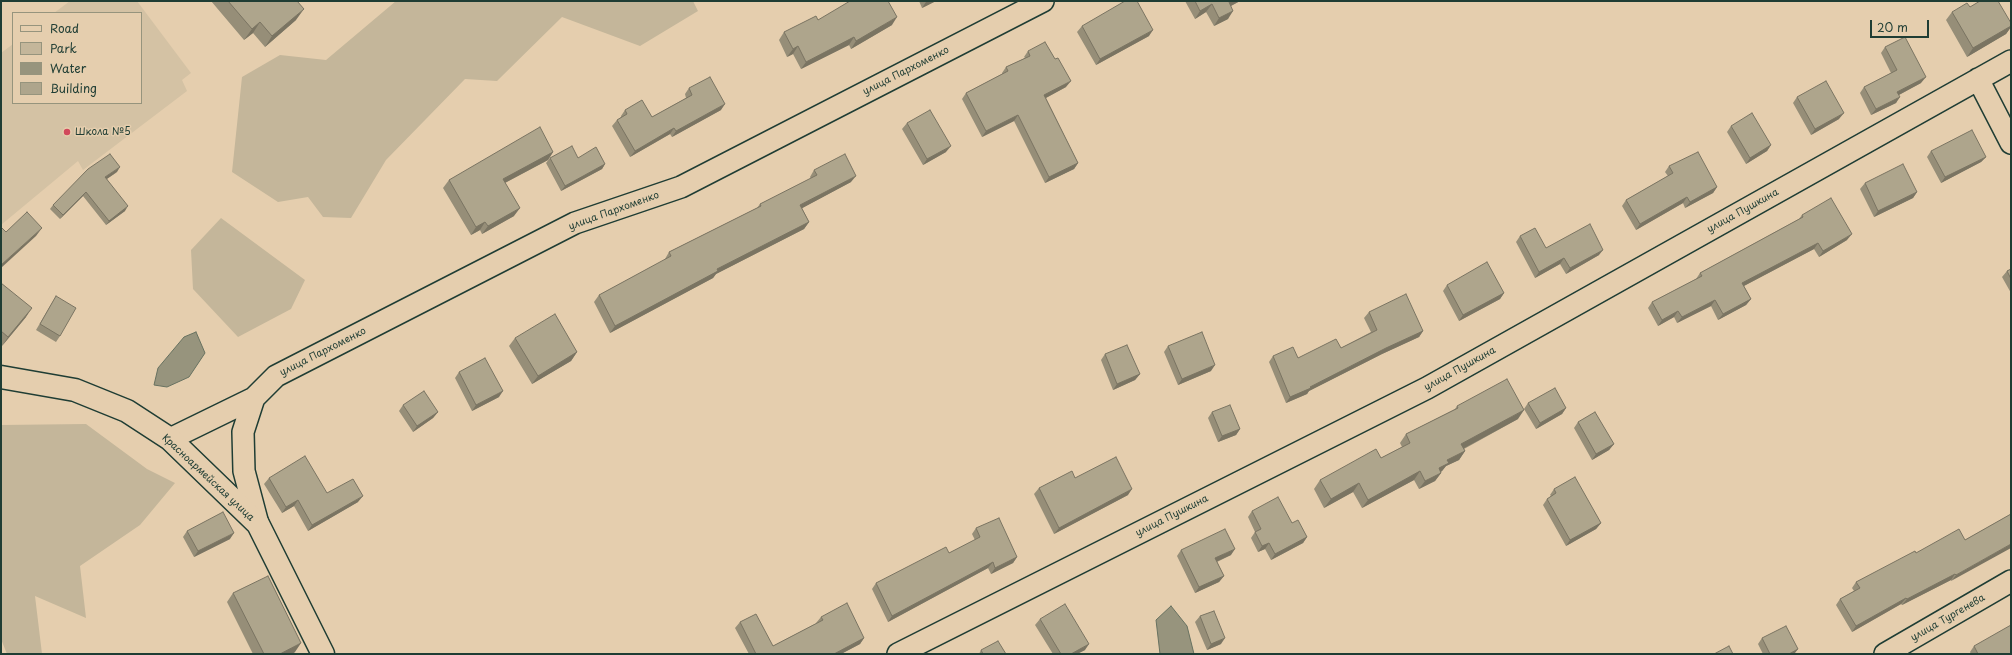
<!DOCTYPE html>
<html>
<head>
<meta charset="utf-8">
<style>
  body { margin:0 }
  #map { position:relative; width:2012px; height:655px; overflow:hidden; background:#e5ceae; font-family:"Playpen Sans",sans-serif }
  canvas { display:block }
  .frame { position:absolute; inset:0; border:2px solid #1f3d34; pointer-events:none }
  .legend { position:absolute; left:12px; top:12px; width:130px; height:92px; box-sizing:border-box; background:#e5ceae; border:1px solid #96947d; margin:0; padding:5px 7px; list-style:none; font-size:12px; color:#1f3d34 }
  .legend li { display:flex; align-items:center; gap:8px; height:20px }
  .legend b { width:20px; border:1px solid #96947d }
  .scale { position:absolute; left:1870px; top:20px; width:59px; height:18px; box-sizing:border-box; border:2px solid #1f3d34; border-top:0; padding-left:5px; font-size:12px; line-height:14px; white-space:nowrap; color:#1f3d34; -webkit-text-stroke:3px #e5ceae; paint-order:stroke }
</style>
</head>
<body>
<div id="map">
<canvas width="2012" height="655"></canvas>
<div class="frame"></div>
<ul class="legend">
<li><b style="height:5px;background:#e5ceae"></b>Road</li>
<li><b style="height:11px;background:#c4b69a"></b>Park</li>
<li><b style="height:11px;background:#97947d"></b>Water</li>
<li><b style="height:11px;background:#aea58c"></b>Building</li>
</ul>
<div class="scale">20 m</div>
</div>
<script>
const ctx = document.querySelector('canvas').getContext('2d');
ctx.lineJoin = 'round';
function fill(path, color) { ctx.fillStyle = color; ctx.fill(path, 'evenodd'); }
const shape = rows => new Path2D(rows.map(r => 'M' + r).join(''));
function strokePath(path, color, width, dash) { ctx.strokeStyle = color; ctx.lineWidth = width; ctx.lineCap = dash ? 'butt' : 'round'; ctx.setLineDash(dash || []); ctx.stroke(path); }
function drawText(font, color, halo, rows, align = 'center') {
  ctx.font = font + ' "Playpen Sans",sans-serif'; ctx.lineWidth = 3; ctx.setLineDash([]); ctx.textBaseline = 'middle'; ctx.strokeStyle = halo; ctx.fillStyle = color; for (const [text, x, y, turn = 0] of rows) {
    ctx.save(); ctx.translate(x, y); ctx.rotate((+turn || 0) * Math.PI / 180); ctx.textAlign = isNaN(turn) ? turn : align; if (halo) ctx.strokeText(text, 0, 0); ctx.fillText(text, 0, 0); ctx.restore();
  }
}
const built = shape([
  [70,1,137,1,191,73,182,80,187,91,83,170,78,161,1,225,1,53,13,44,13,103,141,103,141,13,54,13]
]);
const green = shape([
  [396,1,693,1,698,11,640,46,562,17,497,81,465,79,386,160,351,218,323,217,308,197,278,202,232,172,242,77,280,55,326,60],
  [221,218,305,280,291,309,238,337,193,289,191,250],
  [86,424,147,469,175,483,140,525,80,566,86,618,35,596,42,654,7,654,1,639,1,425]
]);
const water = shape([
  [196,332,205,353,189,377,167,387,154,385,158,368,184,337,196,332],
  [1171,606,1187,626,1194,654,1160,654,1156,620,1171,606]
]);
const street = shape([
  [1978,79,2011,143],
  [254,398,243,432,244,471,258,524],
  [170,439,254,398,276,376,575,223,681,187,1043,1],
  [898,654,1427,388,2011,61],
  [1885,654,2011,581]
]);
const secondary = shape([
  [1,377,75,390,127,411,170,439,258,524,323,654]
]);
const wall = shape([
  [211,1,297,1,296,20,265,47,253,33,244,40],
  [919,1,936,1,922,8],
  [1185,1,1240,1,1231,6,1228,19,1214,26,1206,12,1195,19],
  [1970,7,2011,23,2011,27,2006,34,1967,57,1946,20,1952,12],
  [818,20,892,25,851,49,849,45,801,69,793,54,787,57,779,40,784,32],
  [1082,26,1149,36,1096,65,1077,32],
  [1885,47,1921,83,1899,95,1896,103,1871,115,1860,93,1864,87,1891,73,1881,53],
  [1028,51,1066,87,1046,98,1078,163,1074,169,1045,183,1014,121,982,137,962,99,966,93,1002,74,1002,73,1006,67,1025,58,1024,57],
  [689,88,721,110,672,137,670,134,630,157,612,126,617,120,621,117,621,116,625,110,652,117,686,98,685,94],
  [1797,97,1839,119,1811,135,1793,103],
  [907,123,946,152,923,165,902,129],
  [1731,126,1771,145,1767,151,1746,164,1727,132],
  [1931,151,1986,157,1981,162,1941,183,1927,157],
  [553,152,548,160,505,183,514,216,482,234,480,230,471,235,443,188,449,180],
  [550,158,578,158,605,164,602,169,561,191,546,163],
  [1669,166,1717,187,1713,193,1685,208,1683,203,1636,230,1622,206,1626,200,1668,176,1665,172],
  [814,170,851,182,802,208,809,222,804,229,716,274,713,278,610,333,594,302,599,295,665,260,665,259,669,252,757,208,760,204,811,179,810,177],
  [117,172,107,179,125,211,106,225,83,196,60,219,50,209,53,205],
  [1865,183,1917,192,1913,198,1874,217,1860,189],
  [1802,215,1847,240,1819,257,1814,249,1744,286,1751,299,1746,305,1718,320,1711,306,1677,323,1674,317,1658,326,1648,308,1652,302,1696,279,1700,273,1799,219],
  [1520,236,1546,248,1599,255,1566,274,1560,264,1535,278,1516,242],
  [2011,269,2011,293,2002,277,2007,271],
  [1,283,26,317,2,346,1,345],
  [1447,285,1504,293,1500,299,1459,321,1443,291],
  [56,296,60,336,56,342,36,330],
  [1369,312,1423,331,1419,337,1382,354,1309,391,1307,394,1286,403,1269,362,1273,356,1298,358,1341,348,1371,332,1364,318],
  [515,338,577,352,571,361,532,384,509,346],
  [1168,346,1211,371,1178,385,1164,352],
  [1105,354,1140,374,1135,380,1113,390,1101,360],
  [459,372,499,397,472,411,455,378],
  [1528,403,1566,408,1562,414,1536,429,1524,409],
  [403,405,438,412,433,418,413,432,399,411],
  [1457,406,1518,419,1464,449,1465,451,1459,460,1446,466,1442,471,1441,472,1441,473,1435,481,1419,489,1414,480,1362,508,1353,492,1324,508,1314,489,1320,480,1381,458,1402,447,1400,443,1406,434,1455,409],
  [1212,412,1240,429,1236,435,1218,442,1208,418],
  [1578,422,1614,444,1609,450,1592,460,1574,428],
  [269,478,327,493,358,502,308,531,294,506,282,513,264,484],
  [1075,478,1128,495,1054,534,1034,494,1039,488],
  [1554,489,1601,523,1596,529,1566,546,1543,505,1547,499,1551,496,1550,495],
  [1252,511,1292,523,1307,537,1303,543,1271,560,1265,549,1258,552,1251,538,1255,532,1248,517],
  [2011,514,1951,581,1951,580,1902,605,1901,604,1852,632,1836,605,1840,599,1854,591,1852,588,1856,582,1916,553,1965,540],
  [976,528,1017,557,1013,563,991,574,988,568,888,622,872,589,876,583,949,553,975,540,972,534],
  [187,531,230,539,194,557,183,537],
  [1181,550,1231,555,1217,562,1224,576,1219,582,1195,593,1177,556],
  [233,593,295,652,292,654,253,654,227,602],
  [1200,616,1221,644,1207,650,1195,622],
  [821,617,864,638,860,644,841,654,749,654,735,628,740,622,773,646,817,623,816,623],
  [1040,619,1085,650,1077,654,1053,654,1035,625],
  [1762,638,1798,649,1794,654,1763,654,1758,644],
  [1974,646,2011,654,1971,654,1970,652],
  [981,650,1006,654,979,654]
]);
const shadedWall = shape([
  [929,1,936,1,922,8,926,2],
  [1230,1,1240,1,1223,10,1229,2],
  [1212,4,1206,12,1195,19,1200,11],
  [304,9,296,20,265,47,272,36],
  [1233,11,1228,19,1214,26,1219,18],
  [897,17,892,25,851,49,856,41],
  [260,22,253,33,244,40,252,29],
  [2011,26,2011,27,2006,34,1967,57,1973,48],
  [1153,30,1149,36,1096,65,1100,59],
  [854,37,849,45,801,69,806,62],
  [798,46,793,54,787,57,793,49],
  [1926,77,1921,83,1893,98,1897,92],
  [1071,81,1066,87,1040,101,1044,95],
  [1900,97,1896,103,1871,115,1876,109],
  [725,104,721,110,672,137,676,131],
  [1844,113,1839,119,1811,135,1815,129],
  [1018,115,1014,121,982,137,986,131],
  [674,128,670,134,630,157,635,151],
  [1771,145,1767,151,1746,164,1750,158],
  [951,146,946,152,923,165,927,159],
  [553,152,548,160,497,187,503,179],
  [1986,157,1981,162,1941,183,1945,177],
  [1078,163,1074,169,1045,183,1049,177],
  [605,164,602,169,561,191,565,186],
  [120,167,117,172,102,182,105,177],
  [856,176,851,182,795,212,800,205],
  [1717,187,1713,193,1685,208,1690,202],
  [86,192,83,196,60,219,63,215],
  [1917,192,1913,198,1874,217,1878,211],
  [1687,197,1683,203,1636,230,1640,224],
  [128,206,125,211,106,225,109,221],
  [520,208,514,216,482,234,488,226],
  [485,222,480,230,471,235,476,227],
  [809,222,804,229,716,274,713,278,610,333,615,326,717,269],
  [42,228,36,236,1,268,1,265],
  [1852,234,1847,240,1819,257,1823,251],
  [1818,243,1814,249,1738,289,1742,283],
  [1603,250,1599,255,1566,274,1570,268],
  [1564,258,1560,264,1535,278,1539,272],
  [1504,293,1500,299,1459,321,1463,315],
  [1751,299,1746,305,1718,320,1723,314],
  [1715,300,1711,306,1677,323,1682,317],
  [32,308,26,317,2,346,8,337],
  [1678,311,1674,317,1658,326,1662,320],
  [1423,331,1419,337,1382,354,1309,391,1307,394,1286,403,1290,397,1310,387,1386,348],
  [577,352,571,361,532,384,538,376],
  [1215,365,1211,371,1178,385,1182,379],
  [1140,374,1135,380,1113,390,1117,384],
  [503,391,499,397,472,411,476,405],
  [1566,408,1562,414,1536,429,1540,423],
  [1524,410,1518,419,1455,453,1461,444],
  [438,412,433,418,413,432,417,426],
  [1240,429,1236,435,1218,442,1222,436],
  [1614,444,1609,450,1592,460,1596,454],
  [1465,451,1459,460,1446,466,1442,471,1432,476,1439,468,1447,460],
  [1420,471,1414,480,1362,508,1368,500],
  [1441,473,1435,481,1419,489,1425,481],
  [1359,483,1353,492,1324,508,1331,499],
  [1132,489,1128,495,1054,534,1059,528],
  [363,496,358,502,308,531,312,525],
  [298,500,294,506,282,513,286,507],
  [1601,523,1596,529,1566,546,1570,540],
  [234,533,230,539,194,557,198,551],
  [1307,537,1303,543,1271,560,1275,554],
  [1269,543,1265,549,1258,552,1262,546],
  [2011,544,2011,548,1951,581,1956,575],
  [1235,549,1231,555,1211,564,1215,558],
  [1017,557,1013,563,991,574,995,568],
  [993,562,988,568,888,622,892,616],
  [1955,574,1951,580,1902,605,1907,599],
  [1224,576,1219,582,1195,593,1199,587],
  [1906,598,1901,604,1852,632,1856,626],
  [864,638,860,644,841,654,834,654],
  [1225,638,1221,644,1207,650,1211,644],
  [301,643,295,652,292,654,280,654],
  [1089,644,1085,650,1077,654,1071,654],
  [1798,649,1794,654,1789,654]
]);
const building = shape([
  [228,1,297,1,304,9,272,36,260,22,252,29,228,1],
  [850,1,888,1,897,17,856,41,854,37,806,62,798,46,793,49,784,32,816,16,818,20,850,1],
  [1125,1,1137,1,1153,30,1100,59,1082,26,1125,1],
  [1195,1,1230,1,1229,2,1233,11,1219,18,1212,4,1200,11,1195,1],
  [1980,1,1998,1,2011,23,2011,26,1973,48,1952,12,1967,3,1970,7,1980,1],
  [1905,37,1926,77,1897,92,1900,97,1876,109,1864,87,1897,70,1885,47,1905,37],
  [1045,42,1055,59,1058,58,1071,81,1044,95,1078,163,1049,177,1018,115,986,131,966,93,1008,71,1006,67,1030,56,1028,51,1045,42],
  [710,77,725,104,676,131,674,128,635,151,617,120,627,114,625,110,642,100,652,117,692,95,689,88,710,77],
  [1826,81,1844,113,1815,129,1797,97,1826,81],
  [930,110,951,146,927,159,907,123,930,110],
  [1752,113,1771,145,1750,158,1731,126,1752,113],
  [540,127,553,152,503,179,520,208,488,226,485,222,476,227,449,180,540,127],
  [1972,130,1986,157,1945,177,1931,151,1972,130],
  [572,146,578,158,596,147,605,164,565,186,550,158,572,146],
  [1698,152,1717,187,1690,202,1687,197,1640,224,1626,200,1673,173,1669,166,1698,152],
  [110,154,120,167,105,177,128,206,109,221,86,192,63,215,53,205,88,169,110,154],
  [845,154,856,176,800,205,809,222,717,269,718,271,615,326,599,295,671,256,669,252,761,206,760,204,817,175,814,170,845,154],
  [1903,164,1917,192,1878,211,1865,183,1903,164],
  [1831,198,1852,234,1823,251,1818,243,1742,283,1751,299,1723,314,1715,300,1682,317,1678,311,1662,320,1652,302,1702,276,1700,273,1803,217,1802,215,1831,198],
  [27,212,42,228,1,265,1,227,6,232,27,212],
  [1590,224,1603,250,1570,268,1564,258,1539,272,1520,236,1535,228,1546,248,1590,224],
  [1487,262,1504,293,1463,315,1447,285,1487,262],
  [2011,269,2011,279,2007,271,2011,269],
  [1,283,32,308,8,337,1,331,1,283],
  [1406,294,1423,331,1386,348,1310,387,1311,388,1290,397,1273,356,1293,347,1298,358,1336,339,1341,348,1377,330,1369,312,1406,294],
  [56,296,76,308,60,336,40,324,56,296],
  [555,314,577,352,538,376,515,338,555,314],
  [1202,332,1215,365,1182,379,1168,346,1202,332],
  [1127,345,1140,374,1117,384,1105,354,1127,345],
  [485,358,503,391,476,405,459,372,485,358],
  [1507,379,1524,410,1461,444,1465,451,1447,460,1449,463,1439,468,1441,473,1425,481,1420,471,1368,500,1359,483,1331,499,1320,480,1376,449,1381,458,1410,443,1406,434,1458,408,1457,406,1507,379],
  [1555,388,1566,408,1540,423,1528,403,1555,388],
  [424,391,438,412,417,426,403,405,424,391],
  [1230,405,1240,429,1222,436,1212,412,1230,405],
  [1595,412,1614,444,1596,454,1578,422,1595,412],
  [305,456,327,493,353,479,363,496,312,525,298,500,286,507,269,478,305,456],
  [1116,457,1132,489,1059,528,1039,488,1072,471,1075,478,1116,457],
  [1575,477,1601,523,1570,540,1547,499,1556,493,1554,489,1575,477],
  [1278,497,1292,523,1298,520,1307,537,1275,554,1269,543,1262,546,1255,532,1261,529,1252,511,1278,497],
  [223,512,234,533,198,551,187,531,223,512],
  [2011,514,2011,544,1956,575,1955,574,1907,599,1906,598,1856,626,1840,599,1860,588,1856,582,1915,551,1916,553,1959,529,1965,540,2011,514],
  [999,518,1017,557,995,568,993,562,892,616,876,583,946,547,949,553,980,537,976,528,999,518],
  [1225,529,1235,549,1215,558,1224,576,1199,587,1181,550,1225,529],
  [268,576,301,643,280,654,264,654,233,593,268,576],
  [847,603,864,638,834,654,756,654,740,622,756,614,773,646,823,620,821,617,847,603],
  [1065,604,1089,644,1071,654,1061,654,1040,619,1065,604],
  [1214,611,1225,638,1211,644,1200,616,1214,611],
  [2011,625,2011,654,1978,654,1974,646,2011,625],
  [1786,626,1798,649,1789,654,1770,654,1762,638,1786,626],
  [998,641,1006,654,983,654,981,650,998,641],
  [1729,646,1733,654,1714,654,1729,646]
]);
const markers = [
  [67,132,4,"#d1495b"]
];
const streetNames = [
  ["улица Пархоменко",906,71,-27],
  ["улица Пархоменко",614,211,-20],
  ["улица Пушкина",1743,211,-29],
  ["улица Пархоменко",323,352,-27],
  ["улица Пушкина",1460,369,-29],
  ["Красноармейская улица",208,478,43],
  ["улица Пушкина",1172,516,-27],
  ["улица Тургенева",1948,618,-30]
];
const poiNames = [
  ["Школа №5",75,132]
];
fill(built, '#d4c2a4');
fill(green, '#c4b69a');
fill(water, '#97947d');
strokePath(water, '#677160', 1);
strokePath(street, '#1f3d34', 24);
strokePath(secondary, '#1f3d34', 25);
strokePath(street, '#e5ceae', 21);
strokePath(secondary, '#e5ceae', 22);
fill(wall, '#968e78');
fill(shadedWall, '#7a7462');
fill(building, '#aea58c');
strokePath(building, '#7a7462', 1);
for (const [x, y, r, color] of markers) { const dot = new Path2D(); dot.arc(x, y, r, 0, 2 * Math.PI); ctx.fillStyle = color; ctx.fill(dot); strokePath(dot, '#e5ceae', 1.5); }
drawText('10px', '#1f3d34', '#e5ceae', streetNames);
drawText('10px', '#1f3d34', '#e5ceae', poiNames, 'left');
</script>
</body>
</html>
